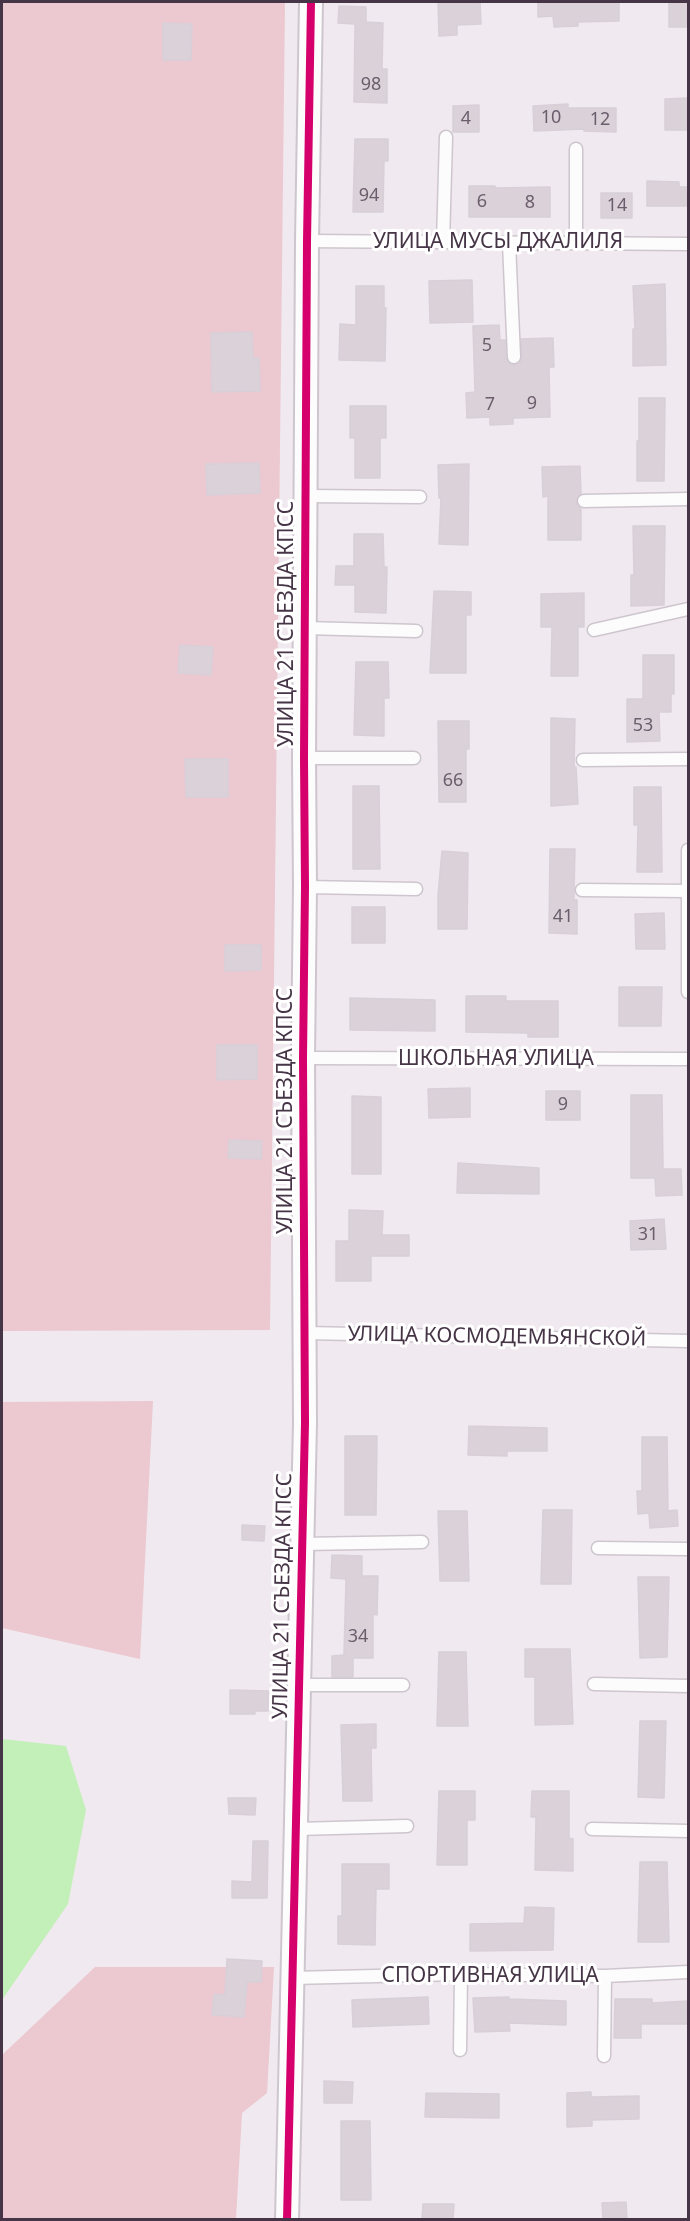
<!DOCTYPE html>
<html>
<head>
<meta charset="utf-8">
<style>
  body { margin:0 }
  #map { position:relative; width:690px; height:2221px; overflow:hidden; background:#f0e9ef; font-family:"Noto Sans",sans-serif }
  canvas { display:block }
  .frame { position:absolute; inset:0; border:3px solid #463546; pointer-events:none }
</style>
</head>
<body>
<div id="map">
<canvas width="690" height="2221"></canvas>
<div class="frame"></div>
</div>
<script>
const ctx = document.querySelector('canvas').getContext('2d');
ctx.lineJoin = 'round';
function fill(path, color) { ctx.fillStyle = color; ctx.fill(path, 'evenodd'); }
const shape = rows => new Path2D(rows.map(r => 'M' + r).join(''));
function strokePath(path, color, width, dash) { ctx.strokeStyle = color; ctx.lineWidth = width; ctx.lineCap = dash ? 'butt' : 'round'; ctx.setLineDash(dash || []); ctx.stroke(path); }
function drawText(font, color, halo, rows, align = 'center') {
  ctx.font = font + ' "Noto Sans",sans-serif'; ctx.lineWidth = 6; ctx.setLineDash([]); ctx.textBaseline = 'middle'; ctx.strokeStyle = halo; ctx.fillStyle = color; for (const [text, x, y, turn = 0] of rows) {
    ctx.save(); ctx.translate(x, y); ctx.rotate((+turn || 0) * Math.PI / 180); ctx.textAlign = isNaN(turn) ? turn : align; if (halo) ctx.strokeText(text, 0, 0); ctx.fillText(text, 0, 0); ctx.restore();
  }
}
const green = shape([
  [2,2,285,2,270,1330,2,1331],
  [153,1401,140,1659,2,1628,2,1402],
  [95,1967,274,1967,267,2093,242,2113,236,2219,2,2220,2,2055]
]);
const water = shape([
  [2,1739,66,1746,86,1810,68,1904,2,2000]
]);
const building = shape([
  [438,2,480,2,481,24,457,25,457,35,439,36,438,2],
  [538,2,619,2,619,21,578,22,578,26,554,27,553,16,538,17,538,2],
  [669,2,688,2,688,27,669,27,669,2],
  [339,6,366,7,366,22,383,23,382,69,387,69,387,103,354,102,355,24,338,23,339,6],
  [163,23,192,24,191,60,163,60,163,23],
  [688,98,688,130,665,130,665,99,688,98],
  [568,104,568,108,616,108,616,132,584,131,584,129,534,131,533,106,568,104],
  [479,105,479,132,453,132,453,106,479,105],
  [355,139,388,139,388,161,384,161,383,212,353,212,355,139],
  [647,181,679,182,679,187,688,187,688,206,647,206,647,181],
  [469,186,495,186,495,188,550,187,550,217,469,217,469,186],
  [601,193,632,193,632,218,601,218,601,193],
  [472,280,473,322,430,323,429,281,472,280],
  [665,284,666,365,633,366,633,329,635,329,633,286,665,284],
  [356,286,384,286,384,308,386,308,385,361,339,360,340,324,356,325,356,286],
  [499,325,500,340,505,340,506,358,511,365,518,364,522,360,521,339,553,338,554,367,549,367,550,417,513,418,513,424,490,425,490,417,467,418,466,393,475,392,473,326,499,325],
  [252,332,253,358,259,358,260,391,212,392,211,333,252,332],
  [639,398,665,398,664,481,637,481,637,441,639,441,639,398],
  [350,406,386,406,386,438,380,438,380,478,355,478,355,438,350,438,350,406],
  [259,463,260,493,207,495,206,464,259,463],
  [469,464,468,545,439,544,441,498,439,498,438,465,469,464],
  [580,466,581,493,576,501,577,506,581,509,581,540,548,540,548,496,543,497,542,467,580,466],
  [633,526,665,526,664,605,631,606,631,575,634,575,633,526],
  [354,534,383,534,384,567,387,567,386,613,355,612,355,585,335,585,336,566,354,566,354,534],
  [434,591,471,592,471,615,466,615,466,673,430,673,434,591],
  [584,593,584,627,578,627,578,676,551,676,552,627,541,627,541,594,584,593],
  [180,645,213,647,211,675,178,673,180,645],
  [643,655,674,655,674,694,671,694,671,712,659,712,660,741,627,742,627,699,643,699,643,655],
  [356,662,388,662,389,698,384,698,384,736,354,735,356,662],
  [551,718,575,719,574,767,576,767,578,804,551,806,551,718],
  [438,721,469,721,469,749,466,749,466,802,439,802,438,721],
  [185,759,228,759,228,797,186,797,185,759],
  [353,786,379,786,380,869,353,869,353,786],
  [634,787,661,787,662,872,637,872,638,825,634,825,634,787],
  [550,849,575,849,574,891,574,900,577,900,577,934,549,933,550,849],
  [442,851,468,853,467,929,438,929,438,895,442,851],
  [352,907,385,907,385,943,352,943,352,907],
  [664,913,665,949,636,949,635,914,664,913],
  [225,945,261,945,261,970,225,971,225,945],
  [619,987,662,987,661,1026,619,1026,619,987],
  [466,996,506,996,506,1001,558,1001,558,1037,528,1037,528,1033,466,1032,466,996],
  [350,998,435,1000,435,1031,350,1030,350,998],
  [217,1045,257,1045,257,1079,217,1080,217,1045],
  [470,1088,470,1117,429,1118,428,1089,470,1088],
  [546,1091,580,1091,580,1120,546,1120,546,1091],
  [631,1095,662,1095,663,1169,681,1169,682,1195,656,1196,655,1178,631,1178,631,1095],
  [352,1096,381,1097,381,1174,352,1174,352,1096],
  [229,1140,262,1141,261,1159,228,1158,229,1140],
  [458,1163,539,1168,539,1194,457,1193,458,1163],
  [349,1210,383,1211,382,1235,409,1235,409,1256,371,1256,371,1281,336,1281,336,1241,349,1241,349,1210],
  [664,1219,666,1249,631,1250,630,1221,664,1219],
  [469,1426,547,1428,547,1451,507,1451,507,1456,468,1455,469,1426],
  [345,1436,377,1436,376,1515,345,1515,345,1436],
  [642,1437,667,1437,668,1511,677,1510,678,1526,650,1528,649,1513,638,1514,637,1491,642,1491,642,1437],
  [543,1510,572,1510,571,1584,541,1584,543,1510],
  [438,1511,467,1511,469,1581,440,1581,438,1511],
  [242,1525,265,1526,264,1541,242,1540,242,1525],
  [332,1555,362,1556,362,1576,378,1576,377,1615,373,1614,373,1658,353,1658,353,1677,332,1677,332,1656,344,1655,346,1579,331,1578,332,1555],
  [638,1577,669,1577,667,1657,640,1658,638,1577],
  [525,1649,570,1649,573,1724,535,1725,535,1677,525,1677,525,1649],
  [439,1652,466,1652,468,1726,437,1726,439,1652],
  [230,1690,269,1691,268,1711,255,1711,255,1714,230,1714,230,1690],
  [640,1721,666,1721,664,1798,638,1797,640,1721],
  [376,1724,376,1748,371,1748,372,1801,343,1801,341,1725,376,1724],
  [439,1791,475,1791,475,1820,467,1820,467,1865,437,1865,439,1791],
  [532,1791,569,1791,569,1838,573,1839,573,1871,535,1870,536,1817,531,1817,532,1791],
  [228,1798,256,1798,255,1815,229,1814,228,1798],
  [253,1841,268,1841,267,1898,232,1898,232,1881,252,1882,253,1841],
  [640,1862,667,1862,669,1942,638,1942,640,1862],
  [342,1864,389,1864,389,1889,376,1889,375,1945,338,1944,338,1916,342,1916,342,1864],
  [525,1907,554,1908,553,1950,470,1951,470,1924,524,1923,525,1907],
  [227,1959,262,1961,261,1982,247,1982,244,2017,212,2015,214,1994,225,1995,227,1959],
  [428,1997,429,2024,353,2027,352,2000,428,1997],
  [509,1997,509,1999,566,2001,566,2025,509,2023,510,2031,475,2032,473,1998,509,1997],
  [615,1999,652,1999,652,2003,688,2001,688,2024,641,2024,641,2038,614,2038,615,1999],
  [324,2081,353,2082,352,2103,324,2103,324,2081],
  [591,2092,591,2097,639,2096,639,2119,592,2120,592,2126,567,2127,567,2093,591,2092],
  [426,2093,499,2094,499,2118,425,2117,426,2093],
  [341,2121,370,2121,371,2200,341,2200,341,2121],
  [626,2202,627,2220,603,2220,602,2203,626,2202],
  [423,2204,454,2204,453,2220,422,2220,423,2204]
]);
const lane = shape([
  [307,241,688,244],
  [443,242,446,137],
  [509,243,514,357],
  [576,243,576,149],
  [306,496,420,497],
  [584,501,688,499],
  [305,628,416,631],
  [594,630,688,609],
  [304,758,414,758],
  [583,760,688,759],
  [688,850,688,992],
  [305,887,416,889],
  [582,890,688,891],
  [303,1058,688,1059],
  [306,1333,688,1341],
  [302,1544,422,1542],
  [598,1548,688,1549],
  [594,1684,688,1686],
  [299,1685,403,1685],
  [297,1829,407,1826],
  [592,1829,688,1831],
  [291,1978,461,1974,605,1976,688,1972],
  [460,2050,461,1974],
  [604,2056,605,1976]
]);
const street = shape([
  [287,2220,305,1423,303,1058,305,887,304,758,307,241,311,2]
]);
const cycleway = shape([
  [287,2220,305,1423,303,1058,305,887,304,758,307,241,311,2]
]);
const numberNames = [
  ["98",371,85],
  ["10",551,118],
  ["4",466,119],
  ["12",600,120],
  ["94",369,196],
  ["6",482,202],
  ["8",530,203],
  ["14",617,206],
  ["5",487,346],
  ["9",532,404],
  ["7",490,405],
  ["53",643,726],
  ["66",453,781],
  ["41",563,917],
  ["9",563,1105],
  ["31",648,1235],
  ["34",358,1637]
];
const streetNames = [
  ["УЛИЦА МУСЫ ДЖАЛИЛЯ",498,242],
  ["УЛИЦА 21 СЪЕЗДА КПСС",287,624,-90],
  ["ШКОЛЬНАЯ УЛИЦА",496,1059],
  ["УЛИЦА 21 СЪЕЗДА КПСС",286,1111,-90],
  ["УЛИЦА КОСМОДЕМЬЯНСКОЙ",497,1337,1],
  ["УЛИЦА 21 СЪЕЗДА КПСС",283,1596,-89],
  ["СПОРТИВНАЯ УЛИЦА",490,1976]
];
fill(green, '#ecc8d0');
fill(water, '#c3efb8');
fill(building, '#dad1d9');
strokePath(building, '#d8cfd8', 1.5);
strokePath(lane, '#cec6ce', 15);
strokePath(street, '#cec6ce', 26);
strokePath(lane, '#fdfcfd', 12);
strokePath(street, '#fdfcfd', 22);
strokePath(cycleway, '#d6006c', 8);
drawText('18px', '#6c5d6c', null, numberNames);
drawText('21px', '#463546', '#fff', streetNames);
</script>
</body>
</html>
